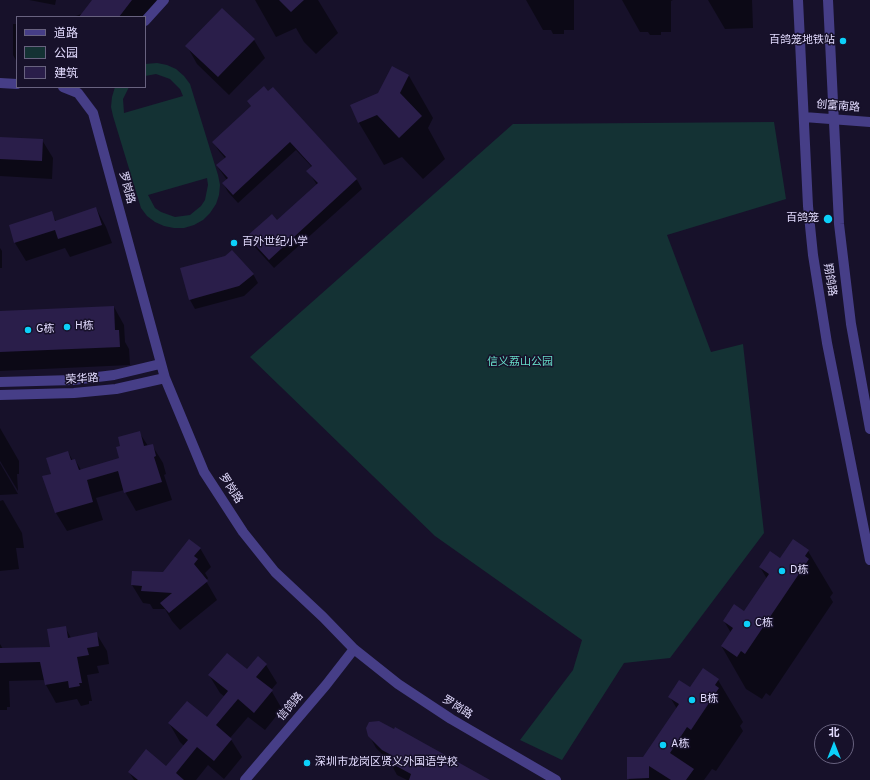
<!DOCTYPE html>
<html>
<head>
<meta charset="utf-8">
<style>
  body { margin:0 }
  #map { position:relative; width:870px; height:780px; overflow:hidden; background:#17112a; font-family:Overpass,"Noto Sans SC",sans-serif }
  canvas { display:block }
  .legend { position:absolute; left:16px; top:16px; width:130px; height:72px; box-sizing:border-box; background:#17112a; border:1px solid #68627f; margin:0; padding:5px 7px; list-style:none; font-size:12px; color:#e2dbfe }
  .legend li { display:flex; align-items:center; gap:8px; height:20px }
  .legend b { width:20px; border:1px solid #68627f }
  .north { position:absolute; left:814px; top:724px; width:40px; height:40px; box-sizing:border-box; background:#17112a; border:1px solid #68627f; border-radius:50%; rotate:0deg; font-size:11px; font-weight:700; line-height:16px; text-align:center; color:#e2dbfe }
  .north::after { content:''; display:block; margin:auto; width:14px; height:18px; background:#0cd0f9; clip-path:polygon(50% 0,100% 100%,50% 72%,0 100%) }
</style>
</head>
<body>
<div id="map">
<canvas width="870" height="780"></canvas>
<ul class="legend">
<li><b style="height:5px;background:#463e87"></b>道路</li>
<li><b style="height:11px;background:#143234"></b>公园</li>
<li><b style="height:11px;background:#2a1e4a"></b>建筑</li>
</ul>
<div class="north">北</div>
</div>
<script>
const ctx = document.querySelector('canvas').getContext('2d');
ctx.lineJoin = 'round';
function fill(path, color) { ctx.fillStyle = color; ctx.fill(path, 'evenodd'); }
const shape = rows => new Path2D(rows.map(r => 'M' + r).join(''));
function strokePath(path, color, width, dash) { ctx.strokeStyle = color; ctx.lineWidth = width; ctx.lineCap = dash ? 'butt' : 'round'; ctx.setLineDash(dash || []); ctx.stroke(path); }
function drawText(font, color, halo, rows, align = 'center') {
  ctx.font = font + ' Overpass,"Noto Sans SC",sans-serif'; ctx.lineWidth = 3; ctx.setLineDash([]); ctx.textBaseline = 'middle'; ctx.strokeStyle = halo; ctx.fillStyle = color; for (const [text, x, y, turn = 0] of rows) {
    ctx.save(); ctx.translate(x, y); ctx.rotate((+turn || 0) * Math.PI / 180); ctx.textAlign = isNaN(turn) ? turn : align; if (halo) ctx.strokeText(text, 0, 0); ctx.fillText(text, 0, 0); ctx.restore();
  }
}
const green = shape([
  [157,63,167,65,176,69,184,76,190,84,218,175,220,185,219,195,216,204,210,213,203,220,194,225,184,228,174,228,164,226,155,222,147,216,141,208,113,116,111,107,112,97,115,87,129,87,123,99,124,113,183,96,180,89,170,79,156,74,145,76,145,64],
  [207,178,208,185,205,200,201,206,190,215,175,217,161,212,155,208,148,195],
  [774,122,786,199,667,235,711,352,743,344,764,533,670,658,624,663,562,760,520,740,573,670,582,640,435,536,250,357,513,124]
]);
const shadow = shape([
  [29,0,56,0,55,5],
  [93,0,157,0,156,1,158,5,144,17,73,17,84,13],
  [255,0,318,0,338,33,316,54,304,42,296,28,276,37],
  [526,0,574,0,574,30,564,30,564,34,553,34,551,30,543,30],
  [622,0,673,0,671,1,671,32,661,32,661,35,650,35,648,32,640,32],
  [708,0,752,0,753,28,725,29],
  [222,9,254,40,265,58,229,95,197,64,187,46],
  [13,24,17,24,17,62,13,55],
  [409,76,433,118,428,128,445,159,423,179,402,157,384,165,359,123,351,106,379,94],
  [273,88,357,180,362,189,274,268,254,246,248,236,277,221,317,185,308,171,312,167,296,150,238,203,228,192,223,183,227,180,217,166,225,158,219,151,213,142],
  [0,138,42,140,53,158,52,179,0,176],
  [96,208,106,227,112,243,70,257,65,248,26,261,15,243,10,226,51,213,56,221],
  [0,248,2,251,2,268,0,268],
  [253,274,258,283,244,296,195,309,190,300],
  [114,307,124,325,125,342,129,349,130,365,0,371,0,312],
  [0,428,19,461,19,474,17,474,18,491,0,461],
  [139,432,148,446,152,445,163,463,166,474,164,475,172,500,136,511,124,490,96,498,103,520,67,531,56,513,44,477,52,474,68,452,73,461,75,460,81,470,120,459,121,447],
  [0,463,18,494,0,495],
  [3,500,22,533,24,548,16,548,19,569,0,571,0,501],
  [200,548,211,567,205,573,208,578,206,581,217,600,180,630,172,621,165,609,153,609,150,604,143,603,132,585,164,573],
  [808,551,833,593,830,597,833,602,770,696,766,693,762,699,746,689,722,647,731,633,724,621,744,613,767,579,760,567],
  [65,627,71,638,96,633,107,651,109,664,97,666,99,673,87,675,92,701,89,701,89,704,81,706,77,699,56,703,46,685,45,680,9,681,10,707,7,707,7,710,0,710,0,644,3,649,52,648],
  [266,665,277,683,271,690,282,709,265,730,248,717,230,738,242,757,224,779,208,765,196,780,134,780,129,772,166,767,184,746,180,742,169,723,207,719,225,697,220,693,209,675,247,670],
  [718,680,743,722,740,726,743,731,716,771,712,769,704,780,629,780,628,778,644,758,677,709,670,697,690,688],
  [369,735,488,780,407,780,397,775,390,762,376,748]
]);
const building = shape([
  [92,0,132,0,119,17,79,17],
  [279,0,304,0,291,12],
  [222,8,255,39,218,77,185,46],
  [392,66,409,75,400,93,422,116,399,138,377,115,358,123,350,105,378,93],
  [264,86,268,91,273,87,357,179,269,260,247,236,272,214,277,220,318,183,306,171,312,166,290,142,233,195,222,183,228,178,216,165,226,157,212,142,251,106,247,101],
  [0,137,43,139,42,161,0,159],
  [96,207,102,225,58,239,55,230,14,243,9,225,52,211,55,221],
  [232,250,254,274,239,286,189,300,180,268,225,256],
  [114,306,115,330,119,330,120,347,0,352,0,311],
  [140,431,144,446,153,444,156,456,154,457,162,482,124,493,118,471,87,480,93,502,55,513,42,476,51,474,46,458,68,451,71,460,75,459,79,470,119,458,116,447,120,446,118,437],
  [189,539,201,548,194,556,198,559,194,564,208,581,169,613,160,603,172,593,141,591,142,586,131,585,132,571,163,572],
  [793,539,809,550,805,556,809,559,745,654,741,651,737,657,721,646,733,628,723,621,734,604,744,611,769,574,759,567,770,551,780,558],
  [66,626,68,638,97,632,99,646,87,648,89,655,77,657,82,683,79,683,80,686,69,688,68,681,45,685,40,662,0,663,0,648,50,647,47,629],
  [227,653,247,669,258,656,267,664,256,677,273,690,254,713,238,699,216,725,232,739,214,761,197,747,176,773,184,780,138,780,128,772,146,749,166,766,188,740,168,723,187,701,207,717,228,691,208,675],
  [703,668,719,679,715,685,719,688,691,730,687,727,670,753,694,769,686,780,671,780,649,766,649,778,627,779,627,757,643,757,679,704,668,697,679,680,690,687],
  [379,721,394,729,395,727,490,780,409,780,411,774,389,762,393,756,382,750,368,736,366,728,369,722]
]);
const minor = shape([
  [798,0,808,206,813,255,827,343,870,560],
  [828,0,839,224,851,324,870,429],
  [145,21,164,0],
  [0,83,17,84],
  [63,87,78,93,93,113,165,378,204,472,243,532,275,572,323,617,354,649,398,684,451,719,556,780],
  [804,117,870,122],
  [0,382,73,380,114,375,160,364],
  [0,395,74,393,116,389,165,378],
  [245,780,326,685,354,649]
]);
const markers = [
  [843,41,4,"#0cd0f9"],
  [828,219,5,"#0cd0f9"],
  [234,243,4,"#0cd0f9"],
  [67,327,4,"#0cd0f9"],
  [28,330,4,"#0cd0f9"],
  [782,571,4,"#0cd0f9"],
  [747,624,4,"#0cd0f9"],
  [692,700,4,"#0cd0f9"],
  [663,745,4,"#0cd0f9"],
  [307,763,4,"#0cd0f9"]
];
const poiNames = [
  ["百鸽笼地铁站",835,41,"right"],
  ["百鸽笼",819,219,"right"],
  ["百外世纪小学",242,243],
  ["H栋",75,327],
  ["G栋",36,330],
  ["D栋",790,571],
  ["C栋",755,624],
  ["B栋",700,700],
  ["A栋",671,745],
  ["深圳市龙岗区贤义外国语学校",315,763]
];
const streetNames = [
  ["创富南路",838,107,5],
  ["罗岗路",126,188,75],
  ["翔鸽路",829,280,81],
  ["荣华路",82,380,-4],
  ["罗岗路",230,489,57],
  ["信鸽路",291,707,-50],
  ["罗岗路",457,708,32]
];
const parkNames = [
  ["信义荔山公园",520,363]
];
fill(green, '#143234');
fill(shadow, '#0007');
fill(building, '#2a1e4a');
strokePath(minor, '#463e87', 10);
for (const [x, y, r, color] of markers) { const dot = new Path2D(); dot.arc(x, y, r, 0, 2 * Math.PI); ctx.fillStyle = color; ctx.fill(dot); strokePath(dot, '#17112a', 1.5); }
drawText('11px', '#e2dbfe', '#17112a', poiNames, 'left');
drawText('11px', '#e2dbfe', '#17112a', streetNames);
drawText('11px', '#67dec9', '#17112a', parkNames);
</script>
</body>
</html>
